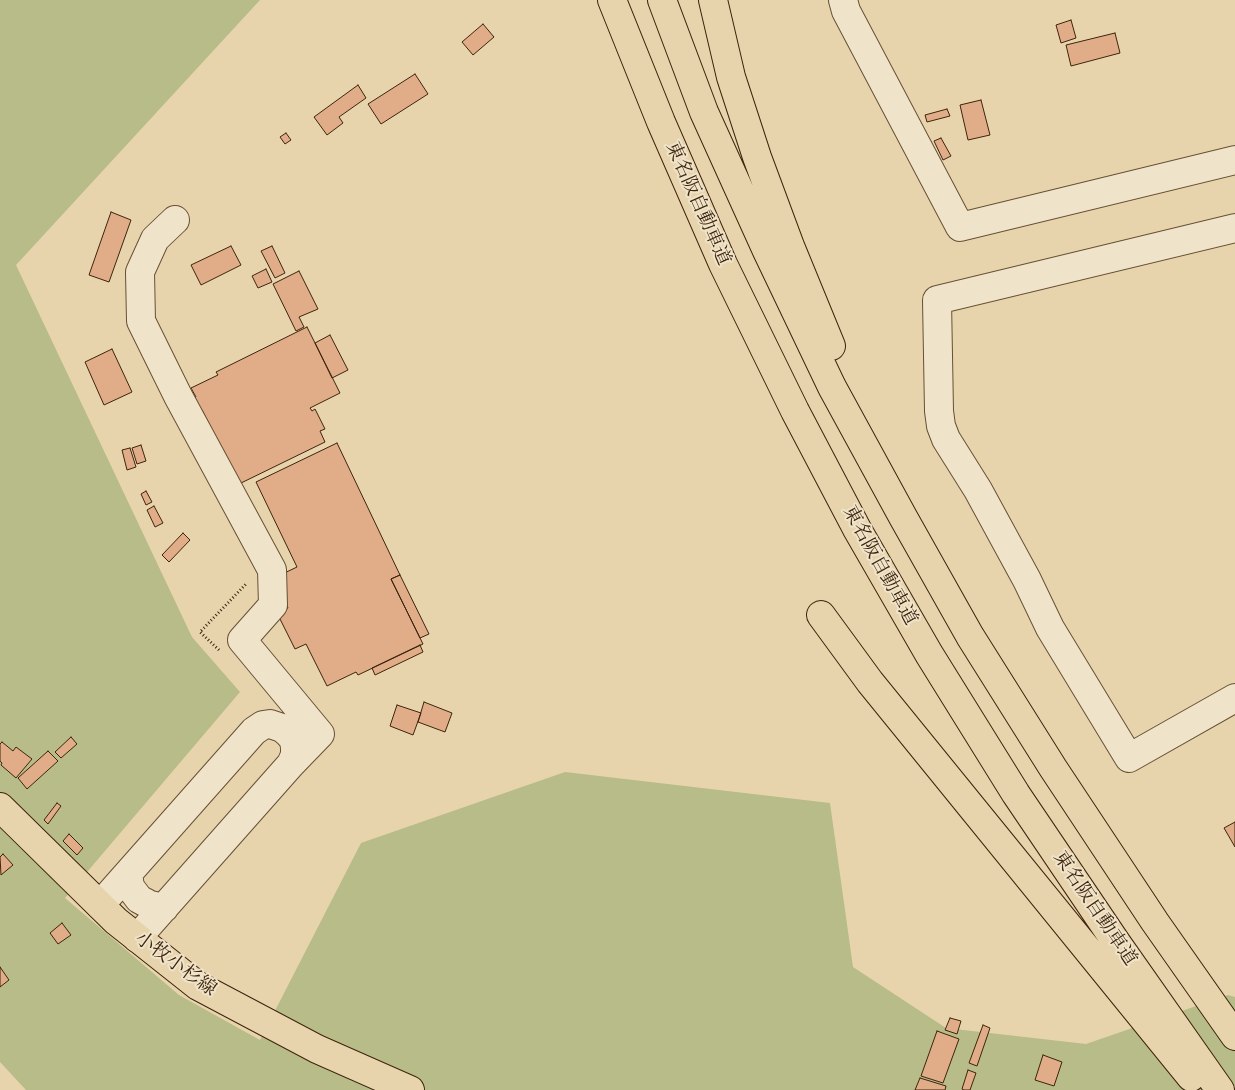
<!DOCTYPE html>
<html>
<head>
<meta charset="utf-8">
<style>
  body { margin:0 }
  canvas { display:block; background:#e7d4ac }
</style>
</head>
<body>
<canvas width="1235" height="1090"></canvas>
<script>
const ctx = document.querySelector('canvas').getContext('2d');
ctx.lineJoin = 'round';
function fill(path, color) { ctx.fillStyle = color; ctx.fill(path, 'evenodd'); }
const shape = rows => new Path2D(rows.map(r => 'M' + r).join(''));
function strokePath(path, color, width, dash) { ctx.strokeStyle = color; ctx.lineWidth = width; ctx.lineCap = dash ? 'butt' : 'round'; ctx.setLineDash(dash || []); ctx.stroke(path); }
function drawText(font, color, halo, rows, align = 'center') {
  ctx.font = font + ' "IM FELL Double Pica","Noto Serif JP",serif'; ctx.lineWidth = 4; ctx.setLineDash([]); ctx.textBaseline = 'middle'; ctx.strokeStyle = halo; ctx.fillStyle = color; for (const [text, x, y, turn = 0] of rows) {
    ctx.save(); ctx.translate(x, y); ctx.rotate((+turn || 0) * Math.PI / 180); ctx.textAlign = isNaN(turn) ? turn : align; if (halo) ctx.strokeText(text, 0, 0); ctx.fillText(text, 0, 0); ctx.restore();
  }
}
const green = shape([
  [0,0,260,0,16,265,192,637,240,692,65,898,179,995,260,1040,361,843,565,772,830,803,853,967,946,1028,1086,1044,1228,995,1235,997,1235,1090,26,1090,0,1062]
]);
const building = shape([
  [1071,20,1076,38,1061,43,1056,25,1071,20],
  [483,24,494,37,473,55,462,42,483,24],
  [1115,33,1120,53,1071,66,1066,45,1115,33],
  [415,74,428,94,381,124,368,104,415,74],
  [358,85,366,98,339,117,343,123,327,135,314,117,358,85],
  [981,100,990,135,968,140,960,105,981,100],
  [947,109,950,116,927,122,925,115,947,109],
  [286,133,291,140,285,144,280,137,286,133],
  [941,138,951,156,943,160,934,141,941,138],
  [111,212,131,220,109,282,89,275,111,212],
  [231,246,241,265,201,285,191,265,231,246],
  [272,246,285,273,275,278,261,251,272,246],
  [266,269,272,282,258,288,252,276,266,269],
  [299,271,318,309,299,317,304,327,296,331,273,284,299,271],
  [307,327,340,393,310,408,312,411,315,409,325,429,320,431,325,442,239,484,199,432,210,426,202,410,191,415,185,403,196,397,191,388,218,375,216,372,307,327],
  [330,335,348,370,332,378,315,343,330,335],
  [112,349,132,392,104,405,85,362,112,349],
  [337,443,400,575,391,579,423,644,358,675,356,672,327,686,306,644,295,649,277,613,288,608,274,578,297,567,256,482,337,443],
  [141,445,146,461,137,464,132,448,141,445],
  [130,448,136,467,127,470,122,450,130,448],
  [146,491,152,502,146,505,141,494,146,491],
  [154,506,163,523,155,527,147,510,154,506],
  [183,533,190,540,169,562,162,555,183,533],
  [400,575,429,634,420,638,391,579,400,575],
  [420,645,423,652,375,675,372,668,420,645],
  [424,702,452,713,445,732,418,722,424,702],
  [397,705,421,713,413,735,390,726,397,705],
  [71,737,77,744,61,758,55,752,71,737],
  [2,742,13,751,16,747,32,759,16,778,1,765,2,763,0,761,0,744,2,742],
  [48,751,58,761,27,789,18,778,48,751],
  [57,803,61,806,48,824,44,820,57,803],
  [1235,822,1235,847,1224,828,1235,822],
  [69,834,83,848,77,855,63,841,69,834],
  [3,854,13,865,1,875,0,857,3,854],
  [62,923,71,935,58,944,50,933,62,923],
  [0,967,9,980,0,987,0,967],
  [950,1018,961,1021,957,1034,945,1030,950,1018],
  [983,1025,990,1028,977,1066,969,1063,983,1025],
  [937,1031,959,1039,943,1083,921,1076,937,1031],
  [1043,1055,1062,1062,1054,1086,1035,1080,1043,1055],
  [968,1070,976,1073,970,1090,964,1090,962,1089,968,1070],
  [920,1078,946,1086,945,1090,915,1090,920,1078]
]);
const path = shape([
  [219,650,200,632,247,583]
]);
const minor = shape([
  [843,0,846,11,960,227,1235,160],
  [175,220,155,239,140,272,141,321,178,396,272,570,273,605,242,640,320,734,291,764],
  [1235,228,937,300,939,411,941,426,946,439,978,490,1027,580,1050,628,1129,758,1235,698],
  [128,874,130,887,139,899,150,905,164,908],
  [100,905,254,731,263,725,270,724,282,728,288,733,294,740,295,748,295,755,291,764,137,938]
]);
const major = shape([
  [0,807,116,921,198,986,317,1049,410,1090]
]);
const highway = shape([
  [612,0,661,122,723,264,795,411,857,529,929,654,1016,794,1116,942,1220,1090],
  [662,0,704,112,767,251,832,387,903,517,970,636,1053,768,1155,922,1235,1036],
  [713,0,731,77,757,157,790,246,831,346],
  [821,615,870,682,1191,1077]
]);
const streetNames = [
  ["東名阪自動車道",697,204,66],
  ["東名阪自動車道",879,566,61],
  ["東名阪自動車道",1094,909,56],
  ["小牧小杉線",175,965,36]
];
fill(green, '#b8bc88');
fill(building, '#e0ad88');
strokePath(building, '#3e240d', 1);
strokePath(minor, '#685035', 30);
strokePath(major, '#3e240d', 30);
strokePath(highway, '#3e240d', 30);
strokePath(path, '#3e240d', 3, [1, 2.5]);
strokePath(minor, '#efe3c9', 28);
strokePath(major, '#e7d4ac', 28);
strokePath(highway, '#e7d4ac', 28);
drawText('19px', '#3e240d', '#efe3c9', streetNames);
</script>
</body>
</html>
